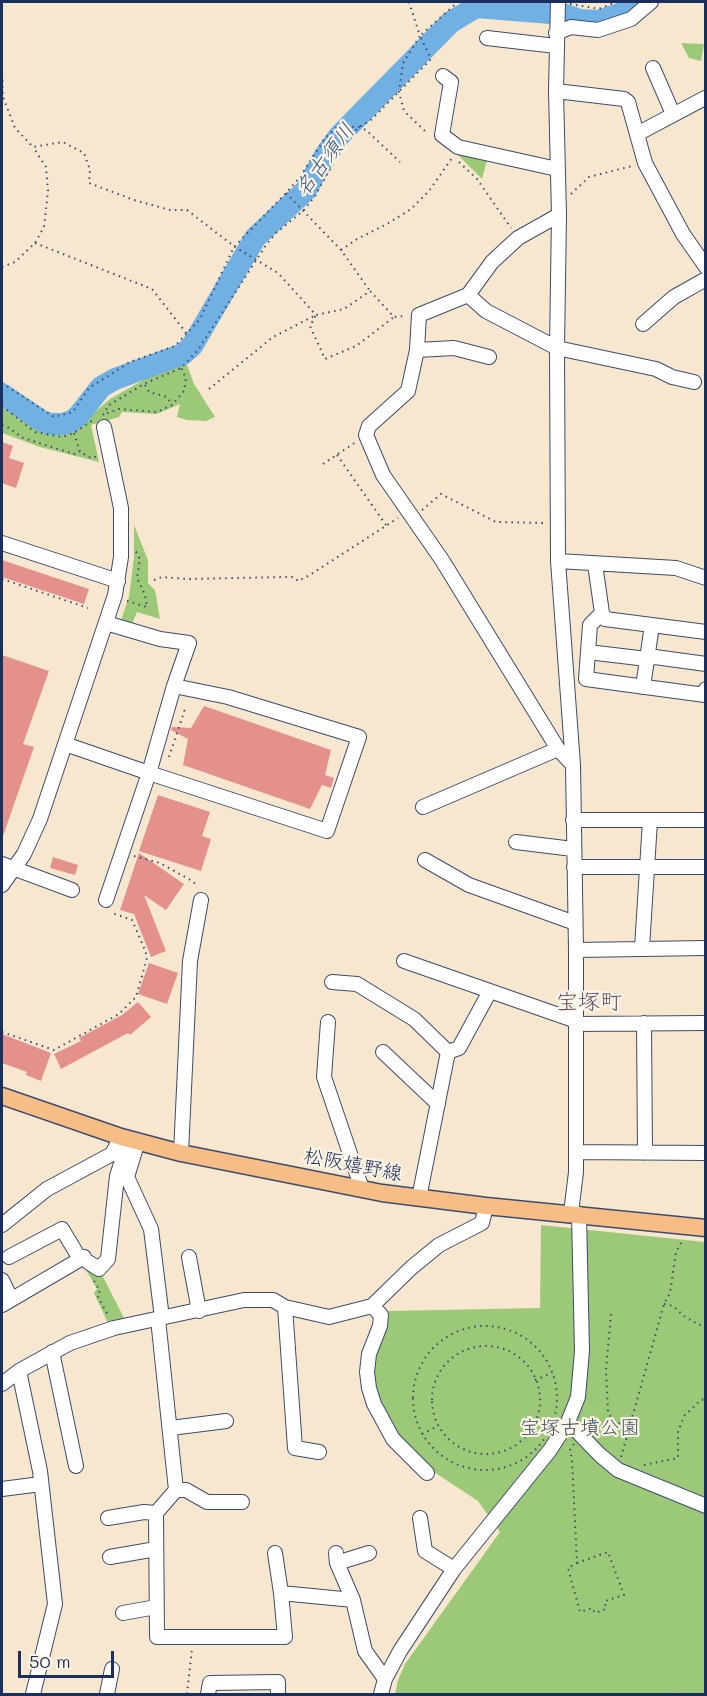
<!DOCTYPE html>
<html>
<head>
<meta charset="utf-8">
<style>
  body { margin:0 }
  #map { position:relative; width:707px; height:1696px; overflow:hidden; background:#f7e7cf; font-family:Mali,sans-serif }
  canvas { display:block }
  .frame { position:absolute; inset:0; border:3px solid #1b2f5e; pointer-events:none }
  .scale { position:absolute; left:18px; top:1651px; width:96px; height:27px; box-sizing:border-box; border:3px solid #1b2f5e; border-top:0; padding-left:8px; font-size:18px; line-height:21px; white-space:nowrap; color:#1b2f5e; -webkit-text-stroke:4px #fcf5e5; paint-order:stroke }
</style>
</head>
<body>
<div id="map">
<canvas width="707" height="1696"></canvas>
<div class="frame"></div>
<div class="scale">50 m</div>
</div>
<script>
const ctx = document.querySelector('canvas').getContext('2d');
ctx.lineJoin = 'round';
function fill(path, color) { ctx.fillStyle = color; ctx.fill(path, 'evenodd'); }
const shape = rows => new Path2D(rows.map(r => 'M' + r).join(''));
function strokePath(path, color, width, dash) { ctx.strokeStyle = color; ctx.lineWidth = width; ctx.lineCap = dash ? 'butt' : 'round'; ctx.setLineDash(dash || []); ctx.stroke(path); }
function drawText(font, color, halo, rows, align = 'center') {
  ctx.font = font + ' Mali,"Klee One",sans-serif'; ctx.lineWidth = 4.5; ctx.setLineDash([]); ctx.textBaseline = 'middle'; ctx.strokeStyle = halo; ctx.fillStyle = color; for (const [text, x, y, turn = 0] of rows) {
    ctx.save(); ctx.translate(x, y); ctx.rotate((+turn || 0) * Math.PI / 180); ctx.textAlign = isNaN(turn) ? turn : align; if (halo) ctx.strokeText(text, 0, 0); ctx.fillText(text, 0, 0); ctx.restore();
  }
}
const green = shape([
  [681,43,704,44,701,61,689,58],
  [457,154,487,160,482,179],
  [184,357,194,384,215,417,206,421,187,420,177,417,180,404,157,414,122,412,119,417,91,425,99,462,40,447,2,433,2,399,33,426,60,433,75,429,110,399],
  [134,525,148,560,148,583,155,590,160,619,137,612,132,624,121,620,129,597,134,557],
  [541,1225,705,1242,705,1694,678,1694,678,1692,676,1694,395,1694,398,1680,405,1664,500,1532,478,1501,434,1472,401,1437,394,1430,375,1392,373,1366,386,1330,389,1311,540,1308],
  [94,1259,124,1318,108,1323,94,1293,97,1289,83,1265]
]);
const river = shape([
  [2,394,42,421,50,424,63,424,72,421,79,415,101,387,115,379,183,354,192,346,255,238,306,190,324,157,339,136,451,22,476,7,563,14,580,20,598,21,620,14,636,2]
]);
const building = shape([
  [2,442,13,446,9,458,24,463,16,488,2,483],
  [2,560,89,589,84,604,2,577],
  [2,655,49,671,23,744,34,747,3,836,2,836],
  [204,706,331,750,325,775,334,778,331,788,322,785,310,809,183,765,188,739,171,730,172,727,191,728],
  [158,795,210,812,202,836,211,839,201,871,139,851],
  [139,853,184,884,166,910,144,895,166,951,151,957,134,914,120,910],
  [53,857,78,865,75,875,50,868],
  [149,963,178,973,167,1004,138,994],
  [138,1002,151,1017,130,1035,128,1033,61,1069,54,1054,81,1041,79,1038,122,1015],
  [2,1034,51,1053,41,1081,26,1075,27,1072,2,1063]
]);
const path = shape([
  [409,2,420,36,403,63,399,92,404,111,428,134],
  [570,4,599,9,616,2],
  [2,68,3,97,15,128,33,147,63,142,84,153,90,170,89,183,134,200,170,210,187,210,235,247,278,273,316,315,344,309,370,291,394,317,406,316],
  [459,162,477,179,511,228],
  [286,193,341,250,370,291],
  [571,194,589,177,632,166],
  [35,243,152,289,187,334],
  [341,250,357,239,387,224,411,209,429,191,452,158],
  [2,267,15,262,35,243,44,227,48,191,46,167,33,147],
  [2,383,54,417,73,412,89,388,130,362,175,346,200,319,234,247,286,193,300,177,325,138,338,126,359,127,366,130,400,162],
  [145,385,149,392,167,397,172,405],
  [209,389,273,337,316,315,310,326,325,359,356,346,394,317],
  [2,406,35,432,62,437,74,433,93,420],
  [107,413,119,409,157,412,172,405,184,391,186,378,181,368],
  [103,415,109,405,144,384,181,368,198,350,266,245,276,233,304,210,315,196,346,141,359,127,370,121,431,59,420,36,458,2],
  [2,425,6,426,23,438,74,454,80,452],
  [74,433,80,452,91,458,98,456],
  [337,455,386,525],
  [323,464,356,442],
  [422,510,441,494,496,522,544,523],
  [2,579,88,608],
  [154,580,162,577,187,579,287,577,294,577,298,581,310,575,398,518],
  [127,601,147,607,145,595,137,578,140,559,134,548],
  [169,757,186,706],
  [134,856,160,863,194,882,196,888],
  [2,1032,54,1050,119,1014,136,997,147,958,145,950,132,920,112,913],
  [94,1281,100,1291,97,1295,108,1315],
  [664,1304,673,1306,684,1316,699,1325,706,1324],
  [611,1314,606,1370,608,1412,612,1419,629,1429],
  '413 1398a72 72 0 1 1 144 0a72 72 0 1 1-144 0Z',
  '432 1400a54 54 0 1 1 108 0a54 54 0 1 1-108 0Z',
  [535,1380,552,1373],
  [422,1434,438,1426],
  [574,1444,570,1450,572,1460,577,1563,568,1568,580,1612,592,1608,595,1613,606,1609,605,1601,624,1595,608,1552,577,1563],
  [621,1457,664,1304,670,1293,676,1252,682,1241],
  [644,1465,678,1458,678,1432,684,1416,701,1400,706,1399],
  [187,1694,192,1649]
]);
const minor = shape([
  [558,2,556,91,559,215,557,348,558,561,573,765,576,950,576,1172,571,1213],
  [556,33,571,27,598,30,631,19,651,2],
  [487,38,556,46],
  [653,68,673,114],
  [443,76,451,82,442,135,458,147,557,169],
  [556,91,624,99,628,102,645,163,683,234,706,267],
  [637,134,705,98],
  [559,215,518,238,492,262,468,295,419,315,417,350,408,391,369,426,366,435,383,475,442,560,558,749,573,765],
  [468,295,486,311,557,348,656,369,672,377,694,382],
  [643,324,674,297,706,279],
  [417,350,454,348,489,357],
  [2,543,118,581],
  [558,561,676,568,706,578],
  [595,564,602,613,605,619,706,632],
  [602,613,590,625,586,679,705,695,706,689],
  [106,623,160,639,189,643,174,686,228,697,359,737,327,831,149,773,174,686],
  [588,652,647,659,655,657,706,664],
  [643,687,652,625],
  [65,744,149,773,106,900],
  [423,807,558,749],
  [573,820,706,820],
  [516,842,573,849],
  [425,860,469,885,575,923],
  [2,864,72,890],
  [574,867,706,867],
  [2,885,24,854,40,819,115,595,121,557,121,508,104,427],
  [642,948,650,821],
  [576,950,706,948],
  [404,961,490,991],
  [332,982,357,984,414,1019,448,1052],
  [328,1022,324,1077,362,1189],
  [644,1023,645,1153],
  [576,1024,706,1023],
  [383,1052,438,1104],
  [138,1141,127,1177,151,1229,162,1318],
  [576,1152,706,1153],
  [181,1153,190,961,201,900],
  [419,1198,448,1052,459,1048,490,991,576,1021],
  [2,1225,47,1189,112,1154,121,1137],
  [9,1257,62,1229,80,1259],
  [189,1257,199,1311],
  [88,1262,99,1269,108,1259,117,1176,129,1139],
  [2,1280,11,1299],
  [2,1305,84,1257],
  [372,1306,381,1315,380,1326,369,1354,367,1372,369,1388,374,1404,393,1439,427,1473],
  [285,1307,295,1448,319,1452],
  [158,1319,176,1490,156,1513,157,1637,285,1637,281,1593,353,1600,365,1651,385,1679],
  [52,1352,76,1466],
  [19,1371,40,1471,55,1604,33,1694],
  [2,1384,19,1371,70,1343,114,1328,244,1300,273,1300,285,1307,329,1317,372,1306,411,1268,439,1245,482,1223,486,1206],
  [568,1422,600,1455,618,1470,706,1506],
  [171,1428,226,1421],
  [2,1489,41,1484],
  [176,1490,186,1490,207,1502,242,1502],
  [108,1518,144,1512,156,1513],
  [420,1518,425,1551,454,1569],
  [275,1553,281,1593],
  [336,1553,337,1563,353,1600],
  [110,1557,156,1549],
  [337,1563,369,1553],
  [123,1613,156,1607],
  [107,1694,112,1669],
  [208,1694,210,1683,278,1682,278,1694],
  [381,1694,385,1679,400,1651,454,1569,550,1450,568,1422,578,1397,582,1351,579,1214]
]);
const major = shape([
  [2,1096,121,1137,181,1153,382,1193,486,1206,706,1228]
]);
const streetNames = [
  ["松阪嬉野線",353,1165,11]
];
const parkNames = [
  ["宝塚古墳公園",580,1428]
];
const waterNames = [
  ["名古須川",325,160,-53]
];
const quarterNames = [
  ["宝塚町",589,1002]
];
fill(green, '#9cc977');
strokePath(river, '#70b0e3', 22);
fill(building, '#e4918d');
strokePath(minor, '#3c4b6f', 16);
strokePath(major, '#3c4b6f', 19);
strokePath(path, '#3c4b6f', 2, [1.5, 4.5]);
strokePath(minor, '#fff', 14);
strokePath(major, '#f6be86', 16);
drawText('20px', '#1b2f5e', '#fcf5e5', streetNames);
drawText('20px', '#3b5664', '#fcf5e5', parkNames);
drawText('italic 21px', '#355686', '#fcf5e5', waterNames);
drawText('22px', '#61516e', '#fcf5e5', quarterNames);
</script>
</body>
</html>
